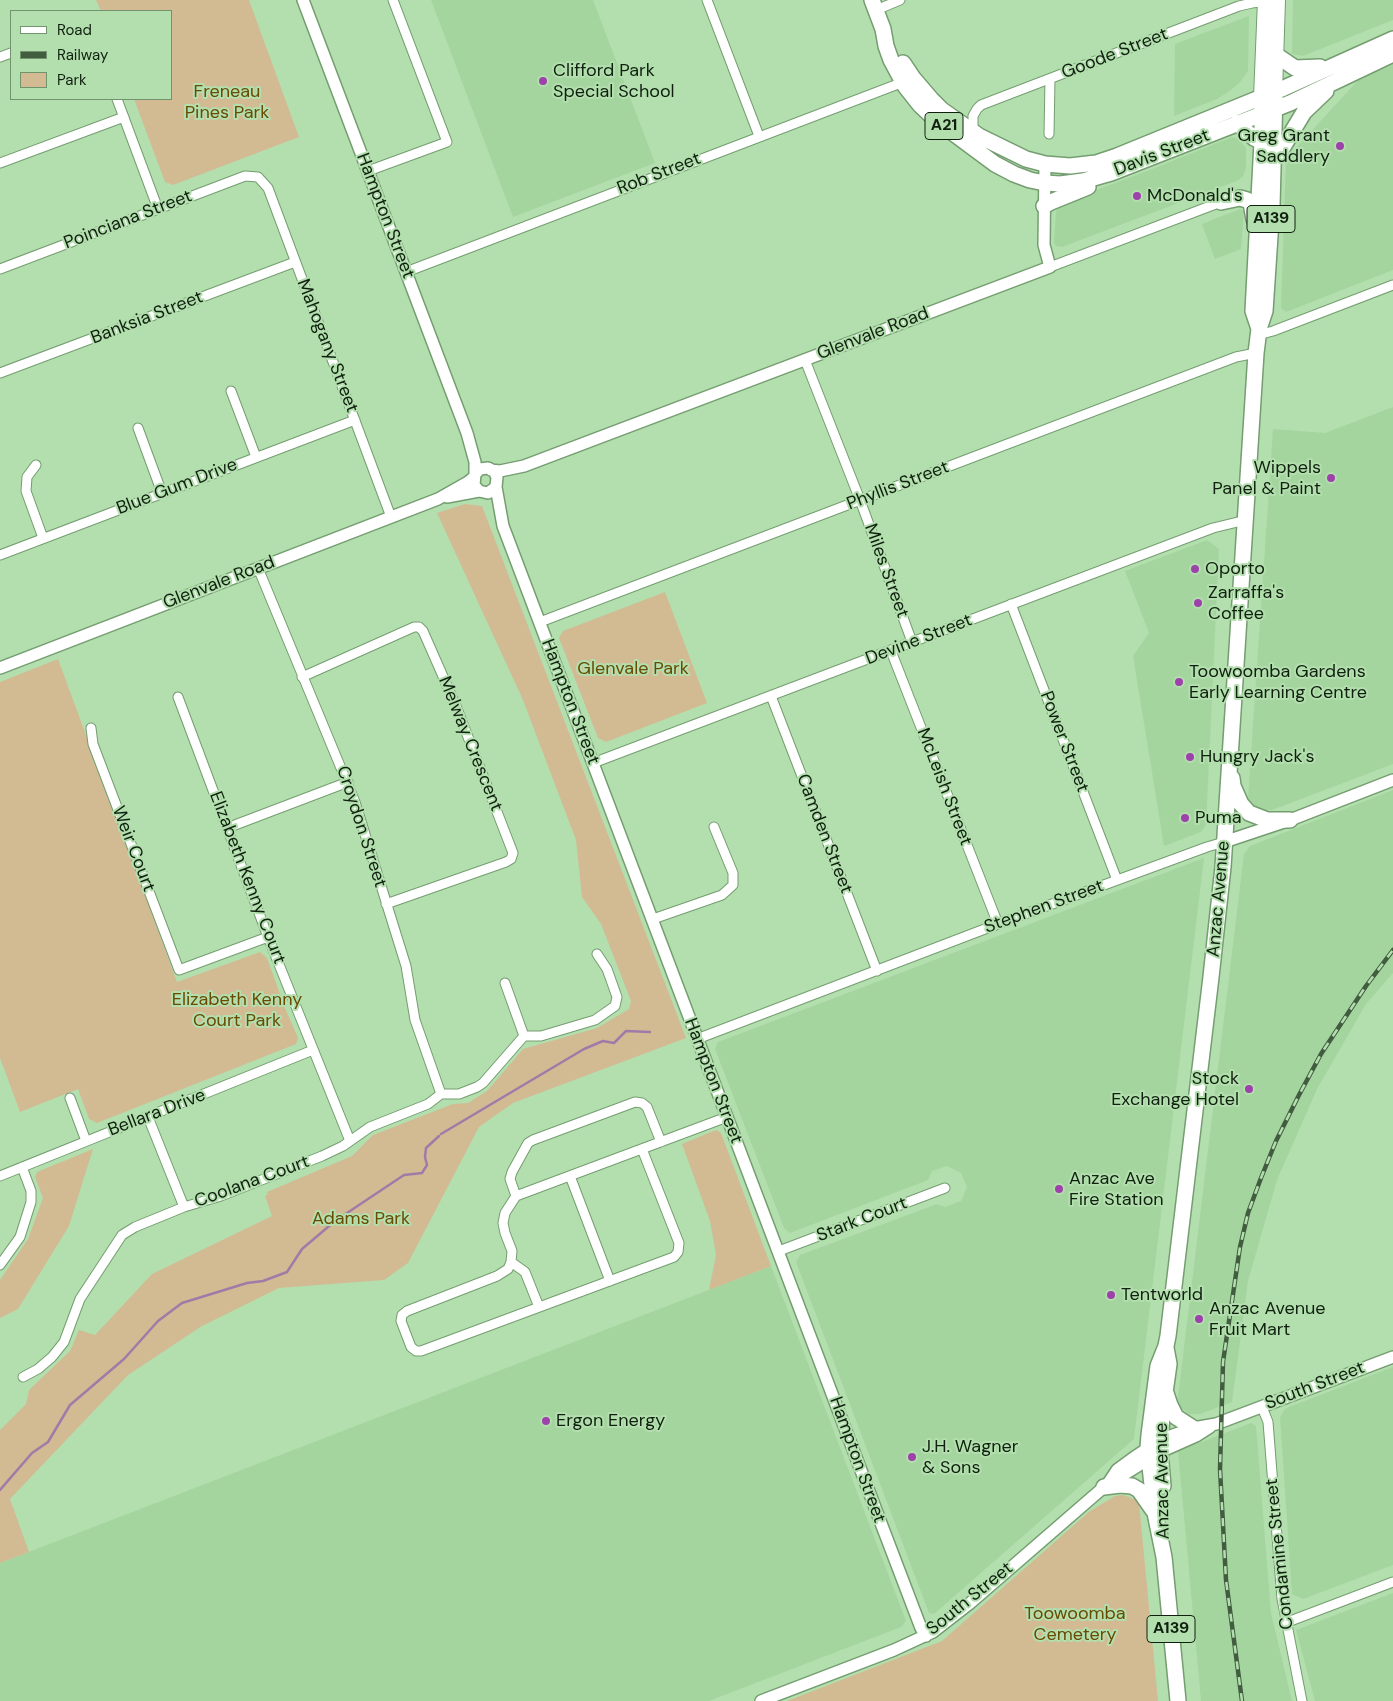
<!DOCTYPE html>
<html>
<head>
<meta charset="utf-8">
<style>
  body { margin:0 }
  #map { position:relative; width:1393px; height:1701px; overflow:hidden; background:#b3dfae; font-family:"DM Sans",sans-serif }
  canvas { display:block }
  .legend { position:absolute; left:10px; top:10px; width:162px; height:90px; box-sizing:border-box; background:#b3dfae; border:1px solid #71936e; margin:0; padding:6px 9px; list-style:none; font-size:15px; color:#0f200e }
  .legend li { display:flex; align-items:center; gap:10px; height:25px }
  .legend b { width:25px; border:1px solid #71936e }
</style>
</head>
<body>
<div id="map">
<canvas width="1393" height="1701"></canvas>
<ul class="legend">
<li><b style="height:6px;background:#fff"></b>Road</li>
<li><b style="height:6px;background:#425c40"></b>Railway</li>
<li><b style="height:14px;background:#d2bb92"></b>Park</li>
</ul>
</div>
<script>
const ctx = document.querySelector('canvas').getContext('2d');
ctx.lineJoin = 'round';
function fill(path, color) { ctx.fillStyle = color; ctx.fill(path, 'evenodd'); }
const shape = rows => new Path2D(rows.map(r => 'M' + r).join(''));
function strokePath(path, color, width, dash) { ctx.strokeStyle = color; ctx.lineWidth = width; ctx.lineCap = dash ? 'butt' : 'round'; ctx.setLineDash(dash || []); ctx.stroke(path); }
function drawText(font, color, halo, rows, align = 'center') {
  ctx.font = font + ' "DM Sans",sans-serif'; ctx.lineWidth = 4; ctx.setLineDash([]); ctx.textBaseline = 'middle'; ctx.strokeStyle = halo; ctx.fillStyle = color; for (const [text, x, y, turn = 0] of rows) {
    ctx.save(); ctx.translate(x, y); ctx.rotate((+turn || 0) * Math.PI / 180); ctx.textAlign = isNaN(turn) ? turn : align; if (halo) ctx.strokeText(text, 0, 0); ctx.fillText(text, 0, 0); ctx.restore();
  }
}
const built = shape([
  [431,0,593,0,655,163,513,217],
  [1293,0,1393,0,1393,20,1303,56,1292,54],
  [1249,16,1248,71,1240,82,1230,91,1217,99,1174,116,1175,44],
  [1393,62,1393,270,1286,312,1281,308,1286,159,1359,79],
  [1232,137,1239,139,1246,148,1246,168,1243,176,1239,180,1062,247,1056,246,1054,242,1056,211,1061,205,1067,201,1147,171],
  [1240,209,1244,211,1241,249,1215,259,1202,224],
  [1393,407,1393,764,1272,810,1264,810,1254,806,1248,799,1273,429,1325,433],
  [1207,540,1219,549,1206,825,1201,832,1164,846,1133,656,1149,633,1125,571],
  [1393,790,1393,973,1366,1004,1317,1089,1277,1180,1248,1281,1232,1402,1200,1414,1189,1414,1177,1405,1244,854,1250,846],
  [1204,858,1134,1439,934,1614,929,1613,796,1262,800,1255,937,1204,945,1207,961,1201,967,1187,961,1173,947,1166,932,1171,928,1180,790,1233,784,1228,715,1049,718,1042],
  [771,1266,906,1621,901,1627,709,1701,0,1701,0,1563],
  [1393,1367,1393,1565,1303,1599,1292,1594,1280,1417,1284,1410,1289,1407],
  [1251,1423,1256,1426,1271,1613,1292,1701,1201,1701,1178,1451],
  [1393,1593,1393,1701,1315,1701,1296,1630]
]);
const green = shape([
  [96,0,249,0,299,137,173,185,165,182,134,99,171,99,171,11,101,11],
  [465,504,482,506,686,1038,513,1103,479,1127,408,1263,384,1280,279,1288,202,1326,128,1375,10,1499,29,1552,0,1563,0,1430,26,1404,29,1390,70,1351,79,1330,95,1335,152,1274,272,1216,265,1196,268,1194,267,1192,352,1156,373,1135,453,1104,468,1103,487,1091,523,1049,597,1028,629,1009,631,1001,601,924,582,897,576,840,523,700,437,513],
  [665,592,707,703,606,742,598,738,559,638,563,631],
  [58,659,177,982,260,952,267,958,285,1008,298,1038,296,1044,97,1123,89,1119,78,1089,20,1112,0,1058,0,682],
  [716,1130,721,1133,771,1266,709,1290,716,1255,710,1221,682,1144],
  [93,1149,69,1226,18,1309,0,1318,0,1280,28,1239,43,1198,35,1177,37,1172],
  [1123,1495,1134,1499,1139,1503,1158,1701,787,1701,942,1641,1090,1511,1115,1496]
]);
const stream = shape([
  [441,1134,584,1049,603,1041,614,1043,626,1031,650,1032],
  [0,1490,32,1453,48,1442,70,1405,124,1359,158,1321,182,1303,247,1283,263,1281,287,1272,302,1249,335,1221,404,1175,422,1173,427,1165,425,1157,426,1148,439,1136]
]);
const minor = shape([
  [707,0,759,136],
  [876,10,900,0],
  [0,57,11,53],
  [117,99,158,209],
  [973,132,973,116,977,109,981,105,1239,6,1252,3,1268,1],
  [1049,134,1050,79],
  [0,163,124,117],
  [368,171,447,142,393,0],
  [1050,267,1221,202],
  [0,269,245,176,258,177,268,188,391,517],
  [406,272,906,81],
  [1258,335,1273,331,1393,285],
  [805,360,860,500,912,642],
  [0,373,295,262],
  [231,391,256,457],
  [138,428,162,493],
  [36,465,27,477,26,491,43,538],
  [0,555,355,420],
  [258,568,355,802,406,966,415,1020,441,1094],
  [1011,604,1117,880],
  [540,622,1236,357,1256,353],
  [891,651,998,924],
  [302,677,414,627,419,627,423,631,456,706,513,853,511,859,506,862,386,904],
  [771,696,877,971],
  [178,697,268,937,350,1141],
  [91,728,93,744,179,970,268,937],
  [593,763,1213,528,1246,520],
  [227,828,348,782],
  [653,919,722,895,733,885,733,873,714,827],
  [505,983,524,1036],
  [524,1036,541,1036,595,1020,615,1006,617,997,607,969,597,954],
  [697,1039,998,924,1207,847,1224,842],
  [70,1098,86,1141],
  [148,1117,184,1207],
  [642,1149,679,1243,678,1252,674,1257,421,1351,416,1351,411,1347,401,1321,402,1315,407,1311,497,1276,508,1269,511,1262,512,1251,505,1233,503,1223,505,1213,516,1196,727,1117],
  [0,1176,313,1050],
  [570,1176,610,1281],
  [516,1196,510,1179,512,1172,528,1143,533,1140,635,1102,642,1103,647,1107,661,1142],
  [779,1251,945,1188],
  [511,1262,525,1272,539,1307],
  [0,1265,20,1237,31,1202,31,1191,22,1167],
  [23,1377,38,1369,52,1357,64,1342,80,1299,122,1235,135,1227,184,1207,221,1196,322,1156,343,1146,370,1127,428,1104,441,1094,459,1094,477,1087,483,1083,524,1036],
  [1262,1407,1268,1422,1282,1599,1302,1701],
  [1285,1623,1393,1582]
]);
const tertiary = shape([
  [303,0,467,433,475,462,475,474],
  [491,470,500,471,524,466,1050,267,1044,245,1045,164],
  [496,487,488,493,479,491,474,485,475,474,480,469,488,468,494,471,497,477,496,487,503,526,884,1531,921,1628,926,1636],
  [447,497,479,491],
  [0,668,438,499,468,482,473,478],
  [1224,842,1290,820,1393,780],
  [1109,1482,1117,1470,1136,1456,1148,1448,1173,1435,1193,1428,1216,1424,1393,1357],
  [761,1701,894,1650,933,1632,969,1604,1104,1487,1160,1452,1196,1436,1210,1427]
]);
const primary = shape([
  [1275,92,1278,0],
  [1261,98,1265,0]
]);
const trunk = shape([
  [872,0,883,29,886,46,891,60,905,86,920,105,937,121,995,164,1014,174,1030,180,1045,183,1060,184,1083,181,1111,173,1290,103,1393,54],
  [1276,55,1295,68,1320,67],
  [903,63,913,78,931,99,942,110,979,136,1026,159,1045,164,1070,166,1096,163,1117,156,1284,88,1393,39],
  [1237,123,1254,138,1262,142],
  [1274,157,1283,147,1304,112,1326,91],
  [1221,202,1240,198,1247,200,1251,203,1254,219],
  [1044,206,1051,202,1088,187],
  [1259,329,1253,311,1262,142,1262,104],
  [1232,778,1233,786,1241,804,1249,813,1267,820,1290,820],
  [1166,1393,1170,1405,1176,1417,1193,1428],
  [1163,1486,1160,1452,1162,1414,1169,1364,1166,1348],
  [1104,1487,1120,1485,1132,1486,1139,1490,1153,1510],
  [1178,1701,1164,1557,1155,1513,1148,1448,1149,1435,1158,1366,1166,1346,1168,1336,1211,977,1223,867,1256,353,1259,329,1265,311,1272,206,1275,92]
]);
const rail = shape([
  [1242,1701,1226,1580,1220,1469,1223,1362,1240,1247,1248,1213,1261,1178,1276,1141,1299,1095,1321,1054,1366,986,1393,950]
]);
const markers = [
  [543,81,5,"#9d41ab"],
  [1340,146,5,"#9d41ab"],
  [1137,196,5,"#9d41ab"],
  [1331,478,5,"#9d41ab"],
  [1195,569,5,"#9d41ab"],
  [1198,603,5,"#9d41ab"],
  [1179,682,5,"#9d41ab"],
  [1190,757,5,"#9d41ab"],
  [1185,818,5,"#9d41ab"],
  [1249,1089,5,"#9d41ab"],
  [1059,1189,5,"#9d41ab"],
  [1111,1295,5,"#9d41ab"],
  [1199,1319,5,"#9d41ab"],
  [546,1421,5,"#9d41ab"],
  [912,1457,5,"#9d41ab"]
];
const shields = [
  [944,126,38],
  [1271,219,48],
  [1171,1629,48]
];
const shieldNames = [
  ["A21",944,126],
  ["A139",1271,219],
  ["A139",1171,1629]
];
const streetNames = [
  ["Goode Street",1115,54,-21],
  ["Davis Street",1162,153,-21],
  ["Rob Street",659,174,-21],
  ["Hampton Street",385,216,69],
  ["Poinciana Street",128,220,-21],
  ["Banksia Street",147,318,-21],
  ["Glenvale Road",873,334,-21],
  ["Mahogany Street",327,346,69],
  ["Phyllis Street",898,486,-21],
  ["Blue Gum Drive",177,487,-21],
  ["Miles Street",886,571,70],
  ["Glenvale Road",219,583,-21],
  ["Devine Street",919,640,-21],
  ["Hampton Street",570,702,69],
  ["Power Street",1064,742,69],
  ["Melway Crescent",470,744,68],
  ["McLeish Street",944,787,69],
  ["Croydon Street",361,827,72],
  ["Camden Street",824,834,69],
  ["Weir Court",133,849,69],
  ["Elizabeth Kenny Court",247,878,69],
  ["Anzac Avenue",1219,899,-85],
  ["Stephen Street",1044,907,-20],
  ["Hampton Street",713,1081,69],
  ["Bellara Drive",157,1113,-21],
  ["Coolana Court",252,1182,-20],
  ["Stark Court",862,1220,-21],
  ["South Street",1315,1386,-21],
  ["Hampton Street",857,1460,70],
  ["Anzac Avenue",1163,1481,-91],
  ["Condamine Street",1280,1554,-96],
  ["South Street",970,1599,-39]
];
const poiNames = [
  ["Clifford Park",553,71],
  ["Special School",553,92],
  ["Greg Grant",1330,136,"right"],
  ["Saddlery",1330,157,"right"],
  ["McDonald's",1147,196],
  ["Wippels",1321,468,"right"],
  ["Panel & Paint",1321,489,"right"],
  ["Oporto",1205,569],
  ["Zarraffa's",1208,593],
  ["Coffee",1208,614],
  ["Toowoomba Gardens",1189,672],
  ["Early Learning Centre",1189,693],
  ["Hungry Jack's",1200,757],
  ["Puma",1195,818],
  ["Stock",1239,1079,"right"],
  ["Exchange Hotel",1239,1100,"right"],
  ["Anzac Ave",1069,1179],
  ["Fire Station",1069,1200],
  ["Tentworld",1121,1295],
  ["Anzac Avenue",1209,1309],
  ["Fruit Mart",1209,1330],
  ["Ergon Energy",556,1421],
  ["J.H. Wagner",922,1447],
  ["& Sons",922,1468]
];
const parkNames = [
  ["Freneau",227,92],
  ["Pines Park",227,113],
  ["Glenvale Park",633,669],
  ["Elizabeth Kenny",237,1000],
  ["Court Park",237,1021],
  ["Adams Park",361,1219],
  ["Toowoomba",1075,1614],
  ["Cemetery",1075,1635]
];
fill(built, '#a4d59f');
fill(green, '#d2bb92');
strokePath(stream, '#a27aa8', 2.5);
strokePath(minor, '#749d70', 11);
strokePath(tertiary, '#749d70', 14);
strokePath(primary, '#749d70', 16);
strokePath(trunk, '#749d70', 18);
strokePath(minor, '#fff', 9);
strokePath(tertiary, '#fff', 11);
strokePath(primary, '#fff', 14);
strokePath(trunk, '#fff', 15);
strokePath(rail, '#425c40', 4.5);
strokePath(rail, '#b3dfae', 2.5, [8]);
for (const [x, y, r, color] of markers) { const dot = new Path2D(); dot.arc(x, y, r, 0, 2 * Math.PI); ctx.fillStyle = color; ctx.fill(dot); strokePath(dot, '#b3dfae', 2); }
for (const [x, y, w] of shields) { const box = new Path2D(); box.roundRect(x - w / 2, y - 13.5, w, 27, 4); ctx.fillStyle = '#b3dfae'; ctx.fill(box); strokePath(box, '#0f200e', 1); }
drawText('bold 16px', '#0f200e', null, shieldNames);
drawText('18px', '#0f200e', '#b3dfae', streetNames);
drawText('18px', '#0f200e', '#b3dfae', poiNames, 'left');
drawText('18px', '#684a00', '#b3dfae', parkNames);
</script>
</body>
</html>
